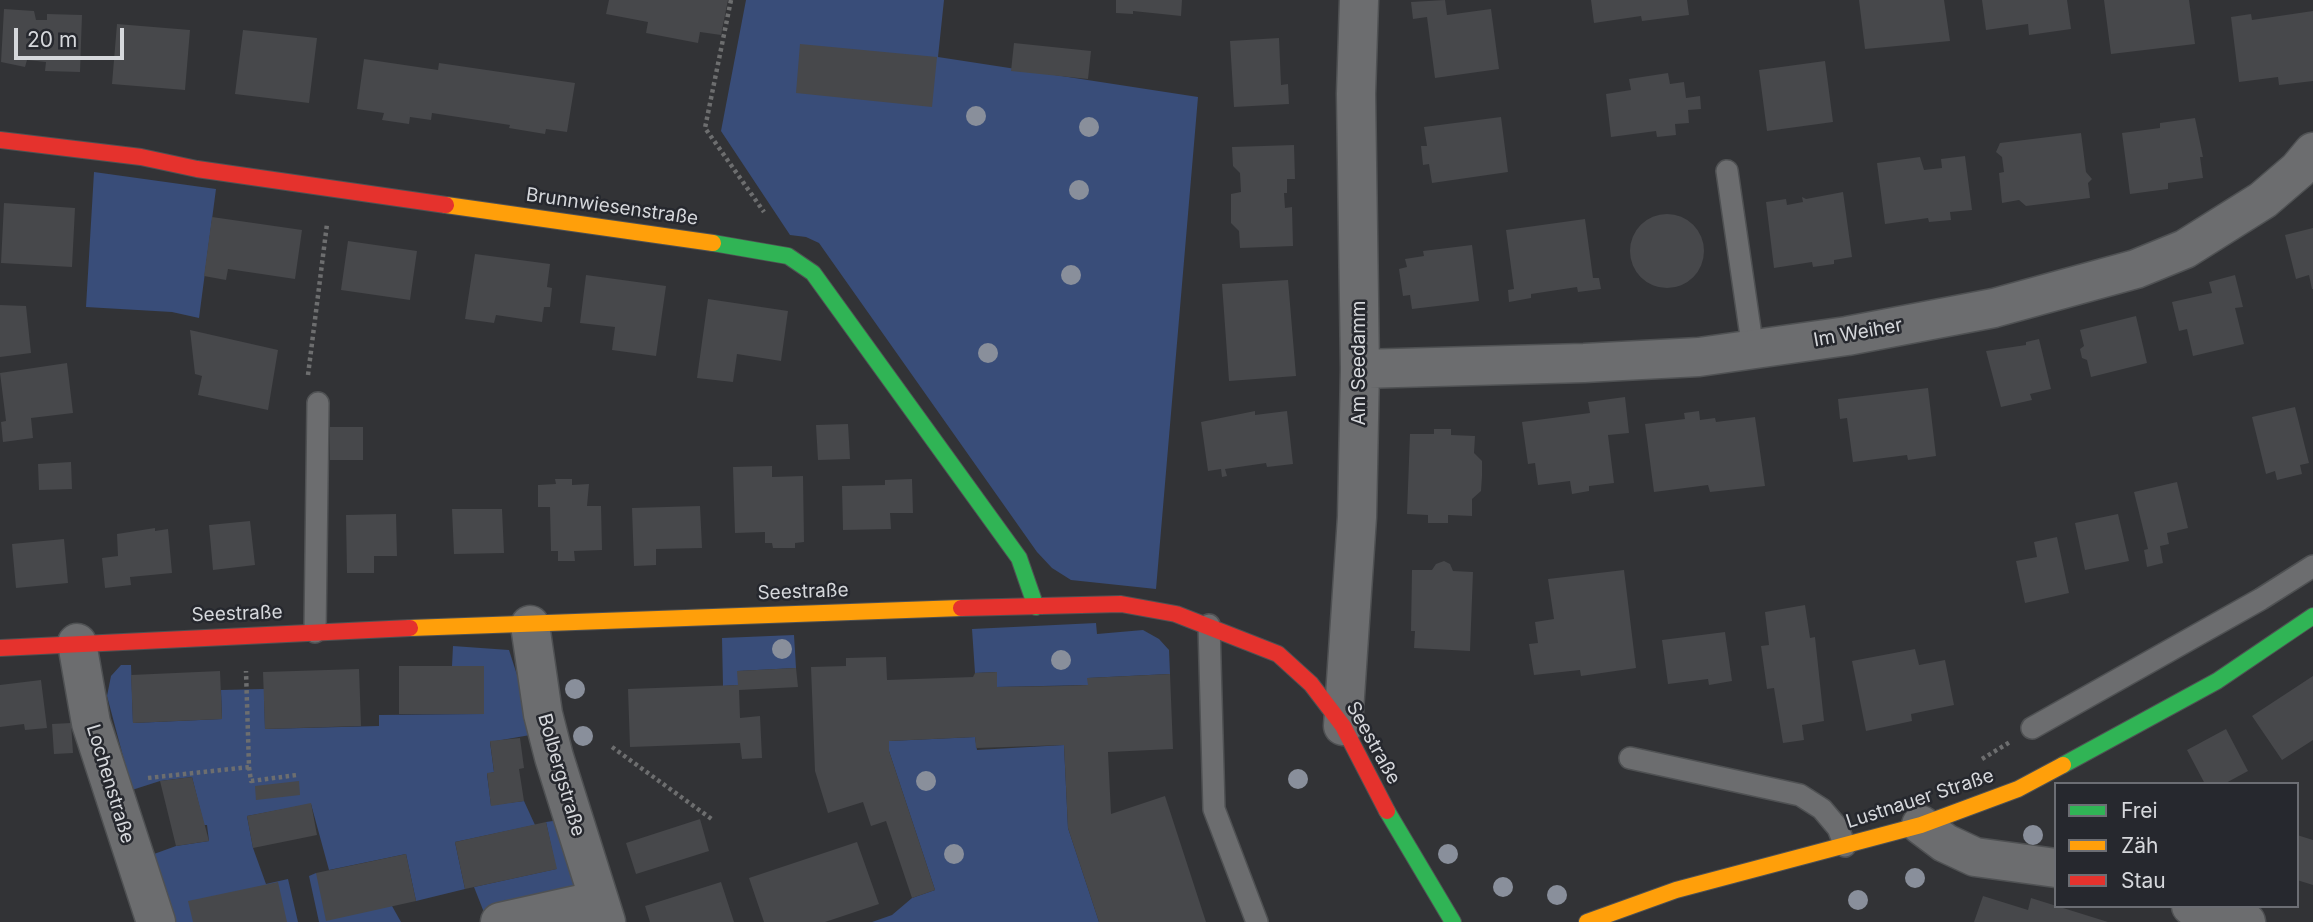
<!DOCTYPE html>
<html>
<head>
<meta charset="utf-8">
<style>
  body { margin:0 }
  #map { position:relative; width:2313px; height:922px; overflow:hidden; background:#323336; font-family:Inter,sans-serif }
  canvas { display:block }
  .legend { position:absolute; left:2054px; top:782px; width:245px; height:126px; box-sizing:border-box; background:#26282e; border:2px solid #6c6e74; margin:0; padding:9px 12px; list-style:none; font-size:21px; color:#d6d8dc }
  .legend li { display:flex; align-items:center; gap:14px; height:35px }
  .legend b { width:35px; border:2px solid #6c6e74 }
  .scale { position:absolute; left:14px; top:28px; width:110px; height:32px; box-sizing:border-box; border:4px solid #d6d8dc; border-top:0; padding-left:9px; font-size:21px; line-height:24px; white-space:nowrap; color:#d6d8dc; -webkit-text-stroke:5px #26282e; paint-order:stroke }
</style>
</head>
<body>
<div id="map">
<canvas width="2313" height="922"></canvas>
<ul class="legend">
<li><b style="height:9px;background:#30b455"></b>Frei</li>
<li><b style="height:9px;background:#ff9f0a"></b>Zäh</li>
<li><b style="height:9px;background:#e5322d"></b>Stau</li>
</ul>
<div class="scale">20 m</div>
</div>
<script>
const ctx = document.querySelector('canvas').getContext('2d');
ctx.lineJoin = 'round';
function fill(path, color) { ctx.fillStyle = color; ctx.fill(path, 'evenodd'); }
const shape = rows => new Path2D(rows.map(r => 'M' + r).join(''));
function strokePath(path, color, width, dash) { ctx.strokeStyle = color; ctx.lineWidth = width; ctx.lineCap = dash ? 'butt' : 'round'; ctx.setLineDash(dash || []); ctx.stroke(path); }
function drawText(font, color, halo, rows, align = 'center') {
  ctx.font = font + ' Inter,sans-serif'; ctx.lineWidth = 5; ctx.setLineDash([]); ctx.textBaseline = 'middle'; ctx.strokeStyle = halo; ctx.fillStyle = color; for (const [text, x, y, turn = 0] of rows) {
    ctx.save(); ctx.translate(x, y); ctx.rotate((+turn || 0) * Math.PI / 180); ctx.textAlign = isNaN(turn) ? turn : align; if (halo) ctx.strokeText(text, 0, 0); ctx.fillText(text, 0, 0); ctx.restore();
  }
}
const green = shape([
  [746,0,944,0,938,57,1198,97,1156,589,1071,580,1052,568,1037,552,819,243,806,237,790,235,721,131],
  [94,172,216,189,199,318,172,312,86,307],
  [1096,623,1097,634,1143,630,1159,639,1169,650,1170,674,1088,678,1088,685,997,687,996,672,975,673,972,629],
  [794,635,796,668,738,671,738,685,723,686,722,638],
  [453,646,509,650,536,734,490,742,494,772,487,774,491,805,524,801,535,825,455,842,465,889,416,901,406,854,329,870,311,804,247,816,253,848,266,884,288,879,298,922,176,922,154,854,176,846,209,841,207,825,204,825,192,777,160,781,132,790,107,696,111,676,121,665,131,665,133,723,222,719,221,690,264,689,265,729,379,726,379,715,483,714,484,667,452,666],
  [975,737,977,750,1064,745,1068,828,1099,922,872,922,892,915,912,898,935,890,889,751,889,741],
  [566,819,580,889,485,915,474,887,556,869,546,822],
  [316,873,392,906,401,922,319,922,309,876]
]);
const building = shape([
  [609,0,728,0,721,35,700,32,698,43,646,33,648,22,606,14],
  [1116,0,1182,0,1181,16,1133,11,1133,14,1116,13],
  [1445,0,1447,15,1491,9,1499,69,1435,78,1427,17,1413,19,1411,2],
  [1591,0,1687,0,1689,15,1642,21,1641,16,1594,23],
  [1859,0,1944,0,1950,41,1865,49],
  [1982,0,2067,0,2071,29,2029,35,2028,24,1986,30],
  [2104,0,2189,0,2195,44,2111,54],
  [4,9,34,11,36,20,47,20,47,14,82,15,80,72,45,71,46,62,27,60,25,67,1,62],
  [2313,11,2313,81,2279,85,2278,77,2239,82,2231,17,2251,14,2252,20],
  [117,24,190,30,185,90,112,84],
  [243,30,317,38,309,103,235,94],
  [1279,38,1281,85,1288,84,1289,104,1234,107,1230,41],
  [1014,43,1091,51,1088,79,1011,71],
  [800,44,937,57,932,107,796,93],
  [364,59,438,70,439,63,575,83,567,132,546,129,545,134,509,128,510,125,432,113,431,120,410,117,409,124,382,120,384,113,357,109],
  [1825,61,1833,122,1767,131,1759,70],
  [1668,73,1670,84,1684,82,1686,98,1700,96,1701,109,1688,110,1689,123,1675,124,1676,135,1657,137,1656,131,1611,137,1606,94,1631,90,1629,79],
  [1501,117,1508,172,1432,183,1429,164,1423,165,1421,146,1427,146,1424,127],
  [2195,118,2203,157,2200,157,2203,178,2168,183,2168,189,2130,194,2122,133,2160,128,2160,123],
  [2081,133,2086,172,2092,179,2088,183,2090,198,2026,206,2019,200,2002,203,1999,173,2004,172,2002,157,1996,152,2000,143],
  [1294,145,1295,179,1287,179,1287,193,1284,193,1285,208,1292,207,1293,246,1240,248,1239,231,1231,223,1231,194,1241,192,1240,173,1233,166,1232,147],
  [1965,156,1972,210,1950,212,1951,220,1929,222,1928,218,1885,224,1877,163,1920,157,1924,170,1942,168,1941,159],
  [1843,192,1852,257,1834,260,1834,264,1813,267,1812,262,1774,268,1766,202,1786,199,1787,205,1803,202,1802,197,1806,199],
  [4,203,75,208,72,267,1,263],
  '1630 251a37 37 0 1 1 74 0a37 37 0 1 1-74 0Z',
  [212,217,302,230,295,279,228,269,226,280,204,276],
  [1585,219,1593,278,1599,278,1601,289,1578,292,1577,287,1531,294,1531,298,1509,302,1508,290,1514,289,1506,230],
  [2313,228,2313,289,2312,289,2309,275,2296,279,2285,235],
  [348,241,417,251,410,300,341,290],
  [1472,245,1479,301,1412,309,1410,295,1403,296,1399,269,1407,267,1405,259,1424,256,1423,251],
  [475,254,550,264,547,287,552,288,550,307,544,307,542,322,496,315,494,323,465,319],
  [586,275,666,286,656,356,612,350,615,327,580,323],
  [2235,275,2243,307,2235,308,2244,344,2193,356,2187,329,2179,331,2172,302,2212,293,2209,282],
  [1288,280,1296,376,1229,381,1222,284],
  [708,299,788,311,781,361,737,354,733,382,697,378],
  [0,305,26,306,31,353,0,357],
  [2136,316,2147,363,2091,377,2087,360,2082,358,2080,349,2084,346,2080,330],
  [190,330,278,350,268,410,198,395,202,376,195,374],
  [2039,339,2051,389,2030,394,2032,400,2001,407,1986,351,2026,345,2026,342],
  [67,363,73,413,31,418,33,438,3,442,1,422,6,421,0,373],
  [1928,388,1936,456,1908,460,1907,455,1853,462,1847,418,1840,419,1838,399],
  [1625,397,1629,433,1608,435,1614,483,1589,486,1589,491,1572,494,1570,481,1538,485,1535,463,1528,464,1522,422,1590,413,1588,402],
  [2295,407,2309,463,2300,465,2302,474,2277,480,2275,471,2266,474,2252,417],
  [1255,411,1255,415,1287,411,1293,464,1267,467,1266,463,1225,469,1227,476,1222,477,1221,469,1208,471,1201,422],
  [1699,411,1700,420,1715,418,1716,422,1755,417,1765,486,1710,492,1708,485,1654,492,1645,424,1685,419,1684,413],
  [848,424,850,459,818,460,816,425],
  [330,427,363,427,363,460,330,460],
  [1434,429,1451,429,1451,435,1475,436,1474,453,1482,461,1482,476,1481,491,1472,499,1472,516,1448,515,1448,523,1428,523,1428,515,1407,514,1410,434,1434,434],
  [71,462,72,489,39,490,38,464],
  [772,466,772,477,803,476,804,542,795,543,795,548,773,548,772,543,765,543,765,532,735,533,733,467],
  [555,479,572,479,572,485,589,484,587,506,601,506,602,550,574,551,575,561,558,561,558,551,551,551,550,507,538,507,538,485,556,484],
  [912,479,913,513,890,513,891,529,843,530,842,486,885,485,885,480],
  [2177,482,2188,528,2167,533,2169,544,2160,546,2163,563,2147,567,2144,550,2148,549,2134,492],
  [700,506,702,548,656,549,656,565,634,566,632,508],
  [452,509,502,509,504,553,454,554],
  [396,514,397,556,374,556,374,573,347,573,346,515],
  [2118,514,2129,561,2085,570,2075,523],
  [250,521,255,565,213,570,209,525],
  [155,528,155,531,168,529,172,573,130,577,131,585,105,588,102,558,118,556,117,534],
  [2057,537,2069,593,2025,603,2016,561,2037,557,2034,542],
  [64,539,68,583,16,588,12,544],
  [1444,561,1450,564,1453,571,1473,572,1470,651,1414,648,1415,631,1411,631,1412,570,1432,570,1436,564],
  [1624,570,1636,668,1581,676,1580,670,1534,675,1529,644,1538,643,1535,622,1554,619,1548,579],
  [1805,605,1810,638,1815,637,1824,721,1802,725,1804,740,1783,743,1774,688,1767,689,1761,646,1769,645,1765,612],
  [1725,632,1732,681,1709,685,1708,679,1668,684,1662,640],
  [1915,649,1919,665,1945,660,1954,705,1911,714,1912,721,1866,731,1852,661],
  [886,657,887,680,973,677,975,673,997,672,997,687,1063,686,1088,685,1087,678,1170,674,1173,749,1108,752,1111,814,1165,796,1206,922,1099,922,1068,828,1064,745,976,748,975,737,889,741,889,751,935,890,912,898,886,821,871,826,863,802,828,813,815,771,811,667,846,666,846,658],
  [399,666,484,666,484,714,399,714],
  [796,668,798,687,739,690,740,718,760,716,762,758,742,759,740,743,630,747,628,689,738,685,737,671],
  [359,669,361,726,265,729,263,672],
  [220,671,222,719,133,723,131,675],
  [2313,676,2313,740,2282,760,2252,716],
  [41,680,47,728,25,730,24,724,0,727,0,685],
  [71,723,73,753,54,754,52,724],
  [2226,729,2248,771,2224,784,2205,784,2187,750],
  [520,738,524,768,519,769,524,801,491,806,487,773,494,772,490,741],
  [192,777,209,841,176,846,160,781],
  [299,781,300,795,256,800,255,786],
  [311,803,317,835,253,848,247,816],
  [700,819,709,851,636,874,626,843],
  [546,822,557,869,465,889,455,842],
  [2297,835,2313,840,2313,885,2297,880],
  [857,842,879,904,825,922,764,922,749,878],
  [406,854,416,901,326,921,316,873],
  [278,882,287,922,193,922,188,901],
  [721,882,734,922,650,922,645,906],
  [1983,896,2028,910,2031,898,2108,922,1974,922]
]);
const path = shape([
  [731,0,705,128,764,212],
  [308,375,327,224],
  [612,747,713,820],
  [1982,759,2010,742],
  [249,767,251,781,297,775],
  [148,778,249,767,246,671]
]);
const lane = shape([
  [1727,171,1753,350],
  [1209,625,1214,809,1257,922],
  [315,632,318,403],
  [2032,728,2261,599,2313,566],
  [1630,758,1800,795,1822,809,1838,828,1845,846]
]);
const street = shape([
  [1360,369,1584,363,1699,357,1847,336,1994,308,2136,269,2185,249,2263,200,2298,170,2313,152],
  [530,625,543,714,554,757,606,922],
  [77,643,91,723,156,922],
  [1343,726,1357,517,1360,369,1356,94,1359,0],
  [1921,825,1945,843,1975,857,2056,868],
  [2191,906,2246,922],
  [500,922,599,900]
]);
const fast = shape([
  [713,243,788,256,813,273,1019,558,1036,607],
  [2063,765,2217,681,2313,616],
  [1387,811,1453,922]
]);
const slow = shape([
  [446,205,713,243],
  [410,628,961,608],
  [1587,922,1676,890,1921,825,2018,789,2063,765]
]);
const jam = shape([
  [0,140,141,157,197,169,446,205],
  [961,608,1121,604,1176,614,1278,654,1311,684,1343,726,1387,811],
  [0,648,410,628]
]);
const trees = [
  [976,116],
  [1089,127],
  [1079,190],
  [1071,275],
  [988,353],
  [782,649],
  [1061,660],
  [575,689],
  [583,736],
  [1298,779],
  [926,781],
  [2033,835],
  [954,854],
  [1448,854],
  [1915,878],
  [1503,887],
  [1557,895],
  [1858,900]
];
const streetNames = [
  ["Brunnwiesenstraße",612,207,8],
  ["Im Weiher",1858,333,-10],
  ["Am Seedamm",1359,363,-90],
  ["Seestraße",803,592,-2],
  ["Seestraße",237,614,-2],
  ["Seestraße",1373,743,61],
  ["Bolbergstraße",561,775,74],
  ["Lochenstraße",110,784,73],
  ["Lustnauer Straße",1920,799,-18]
];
fill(green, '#394d79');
fill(building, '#47484b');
strokePath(lane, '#4f5153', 24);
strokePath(street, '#4f5153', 41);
strokePath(fast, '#4f5153', 18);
strokePath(slow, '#4f5153', 18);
strokePath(jam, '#4f5153', 18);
strokePath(path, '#6d6e6f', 4.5, [3.5, 3.5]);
strokePath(lane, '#6c6d6f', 21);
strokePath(street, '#6c6d6f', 38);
strokePath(fast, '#30b455', 16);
strokePath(slow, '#ff9f0a', 16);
strokePath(jam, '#e5322d', 16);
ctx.fillStyle = '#898f9b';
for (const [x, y] of trees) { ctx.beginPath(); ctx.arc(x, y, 10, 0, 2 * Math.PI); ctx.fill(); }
drawText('19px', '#d6d8dc', '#26282e', streetNames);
</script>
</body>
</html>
